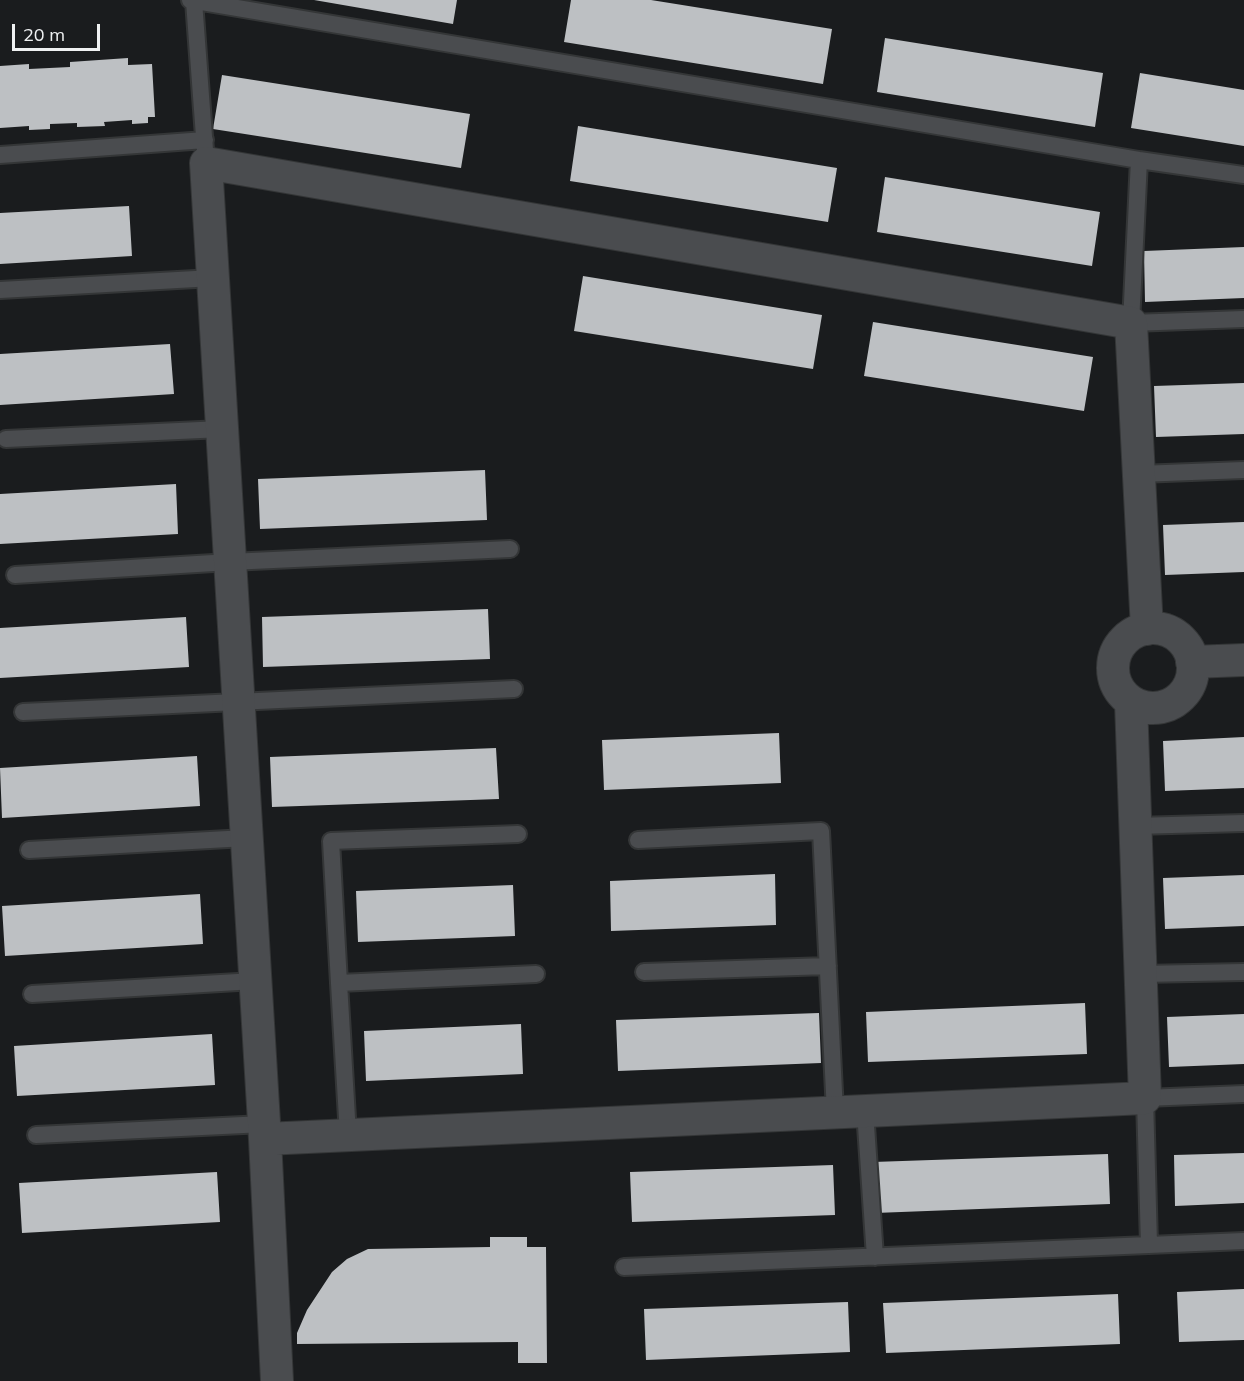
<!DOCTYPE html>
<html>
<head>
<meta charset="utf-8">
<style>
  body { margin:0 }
  #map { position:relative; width:1244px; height:1381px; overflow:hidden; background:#1a1c1e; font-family:Mulish,sans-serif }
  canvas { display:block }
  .scale { position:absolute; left:12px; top:24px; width:88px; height:27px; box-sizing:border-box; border:3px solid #eff1f2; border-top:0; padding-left:8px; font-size:18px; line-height:21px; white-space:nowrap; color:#eff1f2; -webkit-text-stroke:4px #1a1c1e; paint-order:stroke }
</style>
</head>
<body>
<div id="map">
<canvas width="1244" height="1381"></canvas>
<div class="scale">20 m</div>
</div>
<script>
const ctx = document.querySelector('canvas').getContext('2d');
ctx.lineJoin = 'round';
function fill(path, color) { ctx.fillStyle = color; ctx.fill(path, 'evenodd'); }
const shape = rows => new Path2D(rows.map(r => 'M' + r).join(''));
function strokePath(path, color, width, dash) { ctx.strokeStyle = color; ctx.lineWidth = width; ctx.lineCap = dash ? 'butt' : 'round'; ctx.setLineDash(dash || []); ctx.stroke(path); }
const building = shape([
  [314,0,457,0,453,24],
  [571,0,651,0,832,29,823,84,564,42],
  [885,38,1103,73,1095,127,877,92],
  [128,58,128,65,152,64,155,117,148,117,148,123,132,124,132,120,104,122,105,126,77,127,77,123,50,124,50,129,29,130,29,126,0,128,0,66,29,64,29,69,70,67,70,62],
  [1140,73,1244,90,1244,146,1131,128],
  [222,75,470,114,461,168,213,129],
  [578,126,837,168,828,222,570,181],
  [885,177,1100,212,1092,266,877,232],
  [129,206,132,256,0,264,0,213],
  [1244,247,1244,298,1145,302,1144,251],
  [583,276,822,315,813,369,574,331],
  [873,322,1093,357,1084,411,864,376],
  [170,344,174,394,0,405,0,354],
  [1244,383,1244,434,1156,437,1154,386],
  [485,470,487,520,260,529,258,479],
  [176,484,178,534,0,544,0,494],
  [1244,522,1244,572,1165,575,1163,525],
  [488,609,490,659,263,667,262,617],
  [186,617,189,667,0,678,0,628],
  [779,733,781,783,604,790,602,740],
  [1244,737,1244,788,1165,791,1163,741],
  [496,748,499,799,272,807,270,757],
  [197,756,200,806,2,818,0,768],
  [775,874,776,925,611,931,610,881],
  [1244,875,1244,926,1165,929,1163,878],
  [513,885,515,936,358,942,356,891],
  [200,894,203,944,5,956,2,906],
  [1085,1003,1087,1054,868,1062,866,1012],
  [819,1013,821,1063,618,1071,616,1020],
  [1244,1014,1244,1064,1169,1067,1167,1017],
  [521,1024,523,1074,366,1081,364,1031],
  [212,1034,215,1085,17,1096,14,1046],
  [1244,1153,1244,1203,1175,1206,1174,1155],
  [1108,1154,1110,1204,875,1213,873,1162],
  [833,1165,835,1215,632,1222,630,1172],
  [217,1172,220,1222,22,1233,19,1183],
  [490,1237,527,1237,527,1247,546,1247,547,1363,518,1363,518,1342,297,1344,297,1333,307,1310,332,1272,347,1259,368,1249,490,1247],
  [1244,1289,1244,1340,1179,1342,1177,1292],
  [1118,1294,1120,1344,886,1353,883,1303],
  [848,1302,850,1352,646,1360,644,1309]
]);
const service = shape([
  [190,0,1139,160,1244,175],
  [194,1,205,150],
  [0,155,205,140],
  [1139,160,1131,323,1244,319],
  [0,290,213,278],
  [6,439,222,429],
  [1139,474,1244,470],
  [15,575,230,562,510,549],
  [23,712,514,689],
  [1135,826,1244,823],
  [638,840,821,831,835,1112],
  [29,850,246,838],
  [644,972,828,966],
  [1141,974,1244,972],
  [339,983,331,841,518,834],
  [32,994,255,981],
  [865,1111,875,1257],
  [36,1135,264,1124],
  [348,1135,339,983,536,974],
  [1149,1245,1145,1098,1244,1094],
  [624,1267,1244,1241]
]);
const minor = shape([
  '1113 668a40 40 0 1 1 80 0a40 40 0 1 1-80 0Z',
  [1192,662,1244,660],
  [265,1139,1145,1098,1131,702],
  [277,1381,265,1139,206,163,1131,323,1147,629]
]);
fill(building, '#bdc0c3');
strokePath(service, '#343637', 20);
strokePath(minor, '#343637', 34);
strokePath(service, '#4a4c4f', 16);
strokePath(minor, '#4a4c4f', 32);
</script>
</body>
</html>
